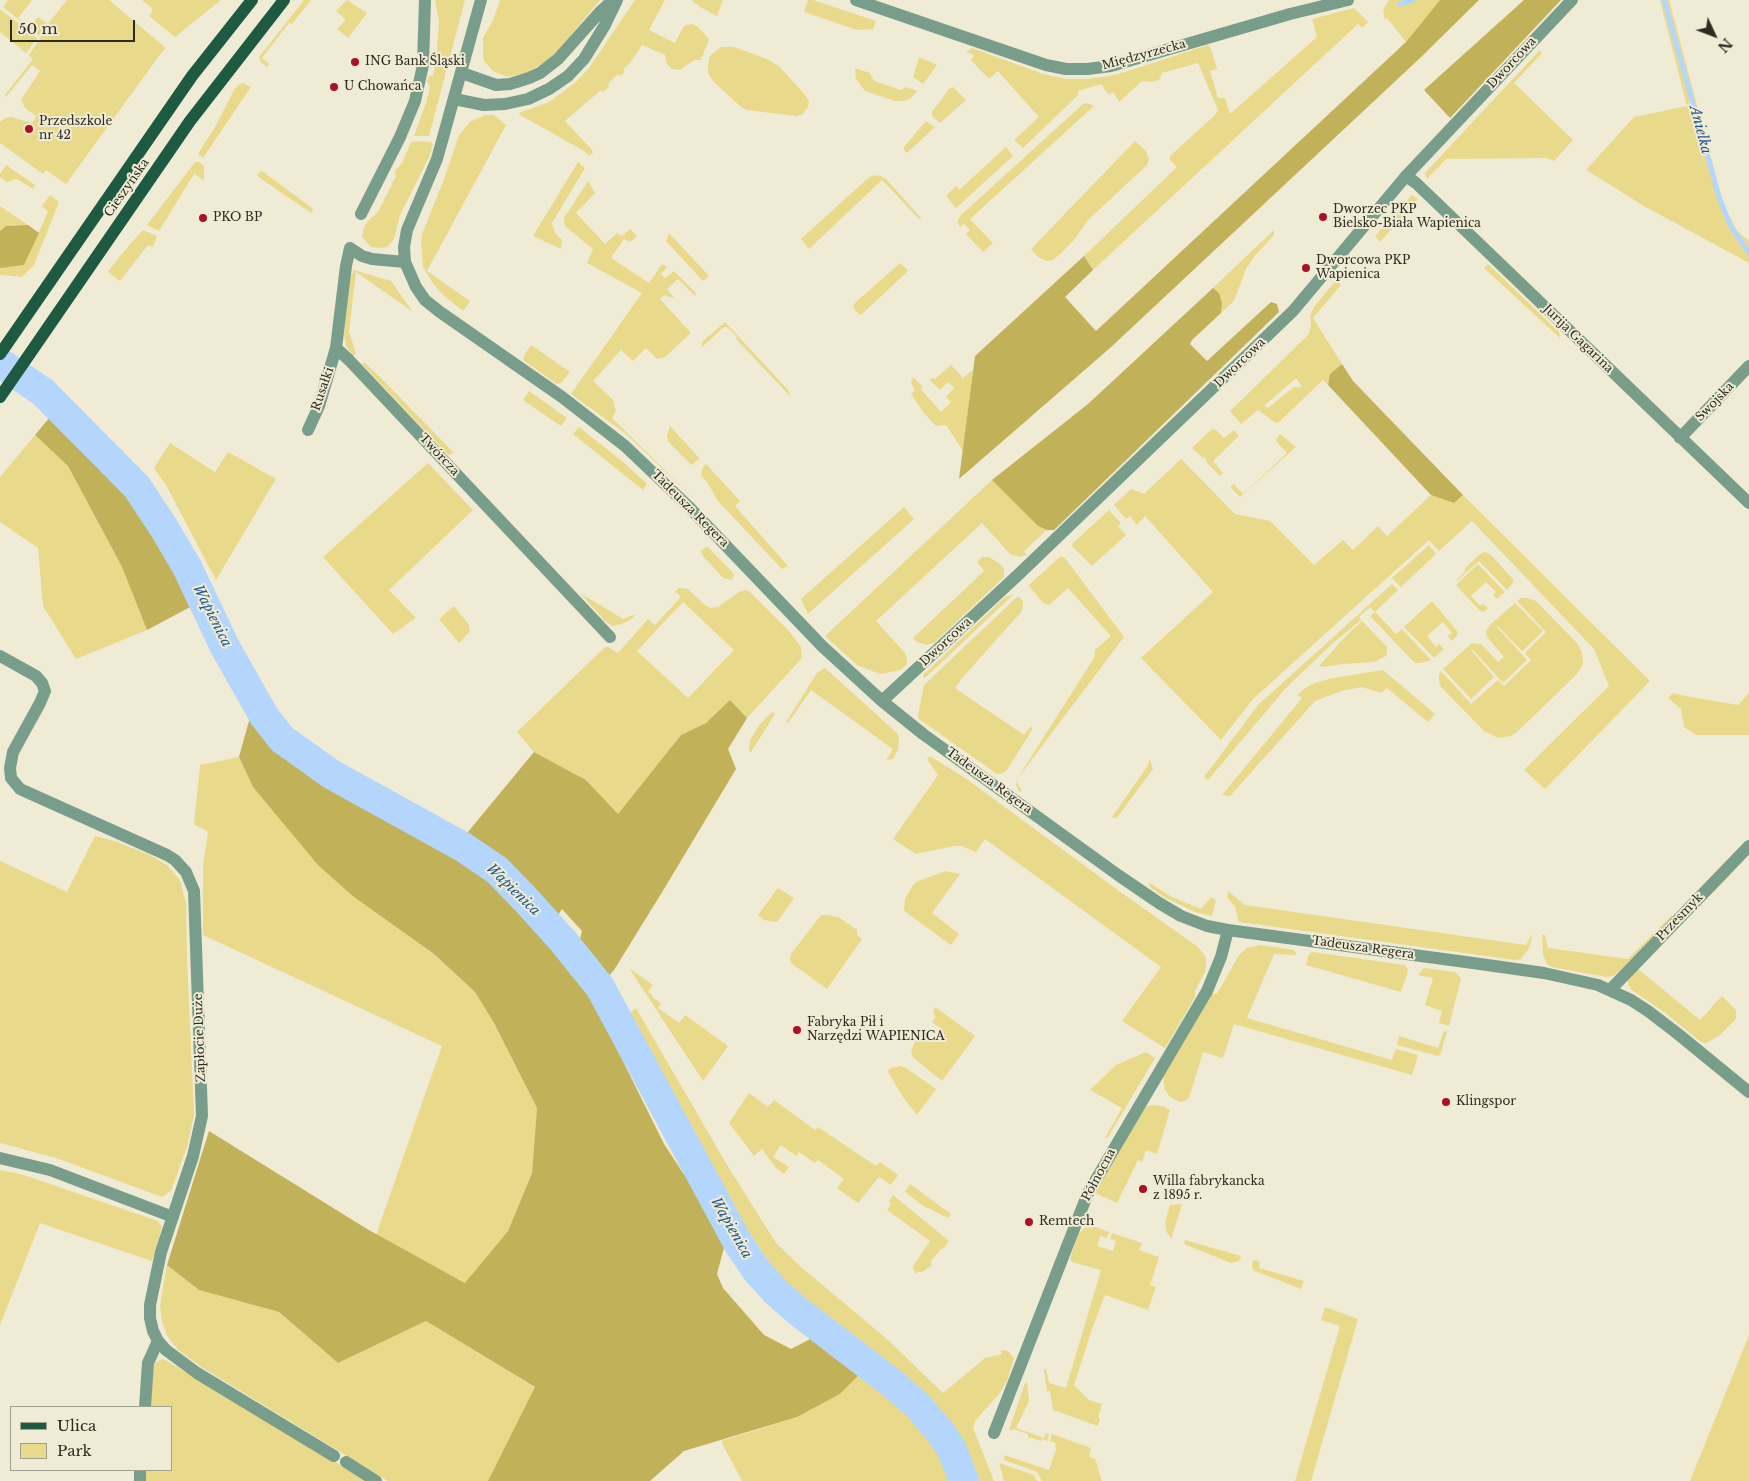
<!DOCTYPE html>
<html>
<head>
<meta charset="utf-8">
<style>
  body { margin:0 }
  #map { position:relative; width:1749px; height:1481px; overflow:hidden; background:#efebd4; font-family:"Libre Baskerville",serif }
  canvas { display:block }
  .legend { position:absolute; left:10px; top:1406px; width:162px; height:65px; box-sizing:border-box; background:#efebd4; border:1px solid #a19f8d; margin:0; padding:6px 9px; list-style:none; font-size:15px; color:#2d2c23 }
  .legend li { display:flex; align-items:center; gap:10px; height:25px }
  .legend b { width:25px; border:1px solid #a19f8d }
  .north { position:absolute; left:1689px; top:10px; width:50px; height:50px; -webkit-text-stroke:4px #efebd4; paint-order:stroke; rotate:133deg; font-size:14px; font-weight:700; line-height:20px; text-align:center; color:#2d2c23 }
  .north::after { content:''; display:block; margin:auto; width:18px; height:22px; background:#2d2c23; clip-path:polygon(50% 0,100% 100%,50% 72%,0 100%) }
  .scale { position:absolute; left:10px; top:20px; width:125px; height:22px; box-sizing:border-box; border:2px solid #2d2c23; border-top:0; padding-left:6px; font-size:15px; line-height:18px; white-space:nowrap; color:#2d2c23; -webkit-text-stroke:4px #efebd4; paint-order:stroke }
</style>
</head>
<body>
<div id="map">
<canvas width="1749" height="1481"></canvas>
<ul class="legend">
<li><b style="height:6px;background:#1e5a41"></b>Ulica</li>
<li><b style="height:14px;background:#e9da8b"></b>Park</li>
</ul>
<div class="north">N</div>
<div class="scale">50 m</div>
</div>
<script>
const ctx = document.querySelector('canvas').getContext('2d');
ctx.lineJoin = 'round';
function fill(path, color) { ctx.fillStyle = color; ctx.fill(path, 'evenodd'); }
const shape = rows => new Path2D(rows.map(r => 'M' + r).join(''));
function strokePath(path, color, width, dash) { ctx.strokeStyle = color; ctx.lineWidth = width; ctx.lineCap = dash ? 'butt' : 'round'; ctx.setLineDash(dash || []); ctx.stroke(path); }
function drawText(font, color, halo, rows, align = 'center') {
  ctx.font = font + ' "Libre Baskerville",serif'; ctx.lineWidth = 4; ctx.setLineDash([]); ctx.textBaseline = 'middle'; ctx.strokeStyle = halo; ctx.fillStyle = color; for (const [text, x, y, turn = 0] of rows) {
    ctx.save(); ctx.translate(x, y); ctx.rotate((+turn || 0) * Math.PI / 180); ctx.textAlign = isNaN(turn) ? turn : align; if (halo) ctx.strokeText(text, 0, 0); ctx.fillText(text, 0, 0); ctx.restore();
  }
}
const green = shape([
  [8,0,32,0,18,18,30,27,38,17,48,24,67,0,109,0,166,48,159,56,66,184,46,170,43,174,0,143,0,122,5,118,11,117,32,123,36,116,25,108,21,100,40,71,32,65,6,97,5,95,33,59,29,55,41,37,3,7],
  [142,0,221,0,175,37,149,16,152,12,152,8],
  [304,0,311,0,292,24,288,22,289,23,262,58,269,64,267,67,261,62,259,57],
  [347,0,367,13,348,38,337,29,346,20,336,11],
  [435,0,465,0,429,136,414,136,426,103,430,87,427,82,428,77,433,75,436,61,439,22],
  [500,0,600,0,557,52,548,60,526,73,507,77,493,71,484,61,483,55,483,38,493,20],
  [635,0,665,0,649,30,675,43,684,26,691,24,697,26,709,39,701,60,694,60,680,70,672,69,667,64,665,55,642,45,630,63,623,69,625,72,620,76,618,74,608,84,609,87,603,92,601,90,565,121,592,150,593,153,589,156,584,151,520,115,519,113,549,102,576,82,589,68],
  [691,0,723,0,717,16,702,8],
  [808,0,813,0,876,21,873,29,857,30,804,12],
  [1389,0,1440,0,1406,42,1387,18,1385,20,1383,10],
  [1660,0,1669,0,1723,203,1736,229,1741,235,1749,240,1749,263,1644,206,1586,170,1634,117,1687,106],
  [1354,8,1368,22,1362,28,1358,24,1093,270,1084,256,1177,167,1170,160,1170,156,1214,116,1218,110,1198,63,1162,73,1159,80,1151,82,1142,81,1119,102,1114,93,1108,94,1101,84,1078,91,1078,95,1023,148,1014,140,1039,117,998,71,989,79,971,60,974,55,966,52,972,48,1043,74,1066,79,1087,79,1110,76,1125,72,1208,45,1211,49,1217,69,1210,71,1218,98,1225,98,1230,114,1317,37,1312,19],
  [0,9,37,38,26,53,0,32],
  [721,47,733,47,751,53,769,60,779,66,805,95,809,101,808,107,803,114,796,116,747,110,741,107,716,84,710,77,708,71,708,64,710,56],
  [1539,51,1543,52,1514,83,1573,140,1554,161,1546,158,1446,159,1427,179,1425,173],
  [919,57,937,65,923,84,913,77],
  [855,68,870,73,874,81,901,90,906,87,917,91,911,98,904,101,895,101,865,91,856,79],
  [242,83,251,87,203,158,198,154,215,127,235,88],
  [953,87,966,100,940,123,932,116,932,112,949,89],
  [1087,103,1094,106,970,219,993,243,983,252,966,234,970,230,964,224,960,227,958,224,958,220,961,215,1083,104],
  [485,115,494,115,506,125,427,271,470,301,463,311,442,294,432,282,423,267,421,243,422,234,443,182,459,135,470,122],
  [926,121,935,127,907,153,904,150,904,147],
  [419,141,430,142,433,144,429,157,400,215,394,239,388,246,383,248,371,247,362,237,364,227,369,220,378,212,396,176,395,171,402,163,411,142],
  [1135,141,1146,151,1149,160,1147,165,1088,220,1074,240,1060,254,1053,260,1047,261,1038,257,1031,249],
  [1006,147,1013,156,956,208,946,196,956,186,959,190],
  [195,162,199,162,204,166,204,180,194,174,159,231,147,225],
  [578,162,585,168,552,223,555,233,562,240,561,249,533,236],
  [6,165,35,185,33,189,17,179,7,182,0,177,0,174],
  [262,171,312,208,313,210,311,213,257,176,259,172],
  [874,175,881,176,887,180,921,218,920,220,882,180,809,249,801,239,867,179],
  [588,181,595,193,576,213,605,244,617,233,622,236,630,229,637,236,630,242,624,239,611,258,649,283,662,264,667,267,661,274,665,278,674,271,696,293,695,296,678,279,667,289,675,299,664,295,660,299,691,333,665,357,657,359,646,348,633,361,621,350,593,381,613,400,616,411,612,418,694,499,626,434,571,394,642,293,587,263,593,249,566,227,564,223,564,218],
  [50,195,59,202,34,265,22,277,0,275,0,268,3,267,24,265,48,212,42,206],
  [1412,195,1418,199,1380,242,1375,236],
  [0,206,28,225,6,226,0,231],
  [143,230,157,236,153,247,148,245,120,281,108,272,120,256],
  [1274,230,1274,235,1254,257,1246,269,1234,301,1221,313,1222,303,1219,293,1213,288],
  [669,233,709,276,703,281,666,241],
  [900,263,907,269,907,272,861,315,859,314,853,308,854,304],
  [1488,264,1559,332,1560,338,1484,268],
  [354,270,391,281,413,312,356,272,349,332,356,353,353,356,346,346,344,333,351,276],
  [1336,280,1341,285,1313,318,1342,364,1331,374,1328,385,1323,380,1279,422,1276,423,1258,410,1241,424,1230,411,1308,335,1311,327,1310,316,1314,307],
  [1296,378,1302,387,1294,387,1268,408,1264,406],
  [725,322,788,390,791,397,736,339,737,337,727,327,724,327,702,347,702,342],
  [531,345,570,372,561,383,557,384,523,360,525,354],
  [364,362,384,381,454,453,448,455,362,364],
  [951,365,963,378,971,371,973,371,963,451,946,425,936,426,923,412,911,394,915,390,911,383,913,377,923,387,921,389,941,412,951,402,946,397,954,388,948,382,940,390,930,380,933,378,935,379],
  [529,391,567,418,561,426,523,400],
  [670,426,700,459,691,465,668,441,667,436],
  [579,427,623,462,647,484,643,490,573,434],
  [1212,429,1216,430,1224,438,1234,430,1239,436,1213,461,1223,473,1220,476,1207,463,1205,457,1203,458,1192,448],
  [1280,434,1296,447,1240,497,1230,487,1234,484,1243,494,1287,453,1276,441],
  [35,435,68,466,122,567,147,630,76,659,43,606,38,548,0,522,0,477],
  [170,443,215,472,228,452,276,479,216,580,166,485,154,468],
  [1181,459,1235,514,1270,521,1314,565,1343,540,1353,550,1378,526,1387,536,1431,495,1454,503,1463,495,1650,681,1545,789,1524,770,1609,686,1594,649,1472,521,1439,551,1429,540,1253,699,1221,740,1141,658,1213,592,1145,516,1137,525,1130,516,1126,519,1114,505,1131,489,1144,494],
  [428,463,473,510,389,590,416,618,393,634,323,557],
  [706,464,740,501,735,506,788,566,782,569,718,501,707,482,701,476,702,469],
  [992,480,1038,526,1047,530,1024,551,1027,555,1019,557,1010,554,982,523,876,621,905,653,907,659,907,664,901,670,880,674,857,665,825,636],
  [904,507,914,519,808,614,801,599],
  [1109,510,1121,523,1118,526,1126,535,1092,566,1072,546,1073,543],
  [1429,545,1436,554,1401,587,1392,578],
  [706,547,709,548,733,573,734,576,732,580,723,578,703,556,701,551],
  [1485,552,1491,555,1513,579,1513,583,1507,590,1479,561,1457,581,1457,579,1465,572,1465,568,1480,554],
  [1061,556,1065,558,1124,637,1018,778,1018,785,1022,790,1019,792,1016,785,1019,776,1094,658,1095,650,1111,636,1068,588,1049,605,1043,603,1030,587,1029,585],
  [982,557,989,557,1000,564,1004,569,1004,577,934,643,926,645,917,642,913,638,984,571,977,562],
  [1478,564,1505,592,1497,599,1493,595,1496,592,1486,582,1471,596,1480,606,1483,604,1488,608,1484,612,1479,610,1456,585],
  [1392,584,1398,590,1375,612,1396,634,1402,629,1431,660,1421,663,1416,663,1412,660,1370,616,1375,612,1370,607,1359,617,1361,620,1333,643,1286,688,1208,780,1204,777,1258,705],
  [679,588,688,589,706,606,711,608,718,607,739,592,745,590,749,591,789,631,801,647,802,658,747,718,730,700,706,723,681,735,618,814,586,780,534,752,517,732,605,647,608,647,618,653,648,619,655,625,681,597,675,591],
  [683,602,734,650,688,698,637,651],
  [580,593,623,619,636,614,633,618,622,624,612,626,604,620],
  [1014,594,925,678,924,678,923,675,1005,597],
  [1018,596,1023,601,1022,611,963,677,955,688,1024,735,1031,726,1032,728,1032,730,1007,770,1003,773,997,774,919,719,918,715,924,685],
  [1521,598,1528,598,1536,601,1576,642,1582,652,1583,664,1577,674,1517,732,1511,736,1498,738,1484,731,1441,687,1439,682,1439,675,1441,671,1471,704,1498,680,1504,686,1531,660,1525,653,1546,632,1517,601],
  [1432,601,1457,631,1458,634,1452,641,1448,636,1452,633,1443,622,1427,636,1436,647,1439,644,1444,649,1434,658,1404,627],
  [1515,603,1543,631,1522,651,1498,626,1497,627,1527,660,1503,683,1472,649,1471,650,1494,677,1471,699,1443,669,1472,643,1481,644,1498,662,1504,657,1487,637,1486,631,1490,625],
  [454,606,469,625,470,631,459,643,439,619],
  [1362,621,1387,647,1386,656,1374,662,1343,664,1324,667,1319,666,1345,637],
  [825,668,897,733,899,738,898,749,893,759,886,760,893,749,811,690,788,723,786,722,817,673],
  [1383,670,1435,714,1428,722,1387,688,1381,693,1362,687,1341,691,1315,701,1230,796,1222,795,1302,698,1297,695,1305,688,1315,683,1333,678],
  [1673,693,1691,697,1738,705,1749,693,1749,735,1696,735,1684,727,1681,709,1668,698],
  [772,712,775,714,751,752,749,751,750,740,760,724],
  [930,756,968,780,1119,891,1198,947,1203,953,1206,958,1206,965,1205,972,1195,991,1195,997,1165,1048,1122,1021,1161,967,985,839,976,852,961,846,954,846,916,854,893,839,938,775,927,759],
  [239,757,253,787,354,897,434,954,475,992,494,1023,537,1108,532,1173,508,1231,466,1283,376,1235,442,1046,203,935,203,865,208,832,194,824,200,765],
  [1150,759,1153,769,1118,816,1115,818,1112,817,1147,767],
  [95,836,117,842,150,855,167,865,180,880,186,903,187,958,194,1115,187,1147,171,1191,162,1197,56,1158,0,1143,0,861,67,892],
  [946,871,960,874,932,913,959,934,951,945,907,913,904,910,905,899,913,885,918,881],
  [1727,875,1729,876,1638,969,1700,1020,1722,996,1736,1010,1736,1019,1719,1036,1706,1043,1701,1042,1664,1012,1632,990,1628,985,1628,977],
  [1148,882,1172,897,1201,909,1211,897,1216,900,1212,916,1195,912,1164,897,1150,887],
  [778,888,794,898,777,922,764,920,758,915],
  [1228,891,1245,905,1526,945,1532,934,1531,942,1529,948,1521,959,1515,960,1239,922,1235,907,1227,897],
  [821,915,829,915,840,918,857,930,857,935,862,939,827,989,791,963,790,959,791,954],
  [1672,915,1672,917,1625,967,1612,976,1606,977,1552,967,1547,964,1543,955,1542,935,1545,935,1548,948,1628,959],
  [1260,945,1294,950,1296,953,1296,955,1274,954,1247,1018,1392,1060,1396,1049,1418,1055,1412,1075,1234,1024,1223,1058,1203,1052,1189,1098,1185,1101,1180,1102,1170,1097,1165,1090,1163,1077,1212,994,1217,994,1239,955,1247,948],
  [1312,952,1405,965,1408,969,1407,974,1401,992,1306,965,1308,956],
  [629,968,653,985,648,992,653,995,652,997,661,1004,658,1008,679,1023,685,1015,728,1046,703,1081],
  [1424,968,1455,972,1461,978,1449,1026,1439,1023,1442,1011,1425,1005,1433,978,1418,975],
  [935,1007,975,1036,942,1081,915,1059,912,1055,911,1050,918,1037,924,1035,933,1041,942,1029,932,1022,936,1016,933,1013],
  [636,1008,727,1165,776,1243,801,1267,888,1340,943,1393,985,1358,1002,1354,1001,1350,1008,1351,1014,1358,1007,1381,999,1394,975,1421,973,1428,994,1481,974,1481,952,1429,940,1414,806,1306,787,1294,773,1280,757,1258,740,1230,628,1015],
  [1444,1031,1447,1032,1440,1055,1438,1056,1397,1045,1399,1036,1438,1048],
  [1146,1052,1155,1058,1108,1137,1105,1138,1122,1108,1090,1090,1116,1065],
  [900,1066,906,1068,936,1089,917,1115,903,1097,888,1072,889,1069],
  [749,1093,768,1107,774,1100,815,1130,818,1127,876,1166,880,1162,898,1175,891,1185,879,1177,858,1203,837,1188,844,1179,818,1160,815,1163,799,1152,796,1156,781,1145,773,1157,789,1167,784,1174,776,1168,762,1149,754,1156,729,1123],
  [1152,1105,1163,1106,1170,1110,1157,1154,1146,1150,1142,1162,1138,1160,1117,1203,1097,1194,1096,1191,1145,1107],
  [0,1170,24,1175,158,1221,162,1227,152,1261,40,1223,0,1325],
  [910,1184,951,1214,948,1218,922,1205,905,1192],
  [893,1195,949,1241,944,1248,941,1249,931,1261,932,1265,924,1271,915,1273,913,1266,930,1241,887,1210,891,1204,889,1201],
  [1182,1204,1172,1236,1172,1239,1167,1233,1165,1222,1170,1205],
  [1096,1227,1109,1232,1107,1238,1100,1236,1097,1246,1113,1251,1116,1241,1110,1239,1112,1233,1142,1243,1139,1250,1159,1257,1150,1285,1156,1287,1148,1310,1105,1295,1093,1326,1074,1385,1089,1400,1102,1404,1098,1418,1100,1419,1098,1426,1053,1410,1050,1391,1047,1391,1044,1369,1046,1369,1049,1383,1066,1388,1101,1270,1072,1262,1070,1259,1078,1234,1085,1228],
  [1185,1240,1241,1256,1239,1261,1231,1263,1184,1244],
  [1253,1260,1260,1262,1259,1268,1304,1281,1301,1289,1255,1271,1252,1268],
  [167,1265,199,1290,279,1312,338,1363,426,1321,536,1388,488,1481,388,1481,203,1368,177,1349,166,1334,162,1321,160,1305],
  [1325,1307,1358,1319,1311,1481,1295,1481,1340,1326,1321,1320],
  [1749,1335,1749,1481,1690,1481],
  [162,1359,167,1361,367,1481,144,1481,145,1470,171,1470,171,1407,151,1407,153,1370,155,1363],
  [861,1373,889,1391,918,1417,934,1439,952,1474,952,1481,742,1481,721,1441,797,1417,840,1394],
  [1027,1382,1029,1401,1016,1428,1044,1438,1046,1433,1049,1434,1047,1441,1042,1439,1041,1441,1028,1437,1028,1434,1013,1429,1012,1431,1009,1430,1025,1383],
  [1052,1434,1091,1448,1089,1457,1096,1459,1095,1462,1098,1464,1097,1466,1102,1481,1042,1481,1037,1472,1004,1460,1004,1455,1049,1470,1057,1447,1055,1447,1056,1443,1050,1441],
  [999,1463,1034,1475,1037,1481,1004,1481]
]);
const forest = shape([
  [1440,0,1479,0,1419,59,1110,348,959,479,975,356,1084,256,1093,270,1065,297,1096,331,1406,42],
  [1524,0,1561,0,1450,118,1424,90],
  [28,225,39,233,24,265,0,268,0,231,6,226],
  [1213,288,1219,293,1222,303,1221,313,1192,340,1190,344,1207,361,1271,302,1277,304,1279,312,1054,530,1047,530,1038,526,992,480,1088,404],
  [1342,364,1353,381,1463,495,1454,503,1431,495,1328,385,1330,374],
  [50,417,61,425,133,496,151,524,176,568,194,605,147,630,122,567,68,466,35,435],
  [730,700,747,718,728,749,736,769,664,889,614,970,607,978,580,939,582,931,562,909,557,917,503,860,463,838,534,752,586,780,618,814,681,735,706,723],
  [252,710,281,746,332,785,392,821,444,846,484,872,505,888,535,918,565,956,590,995,664,1144,683,1173,705,1198,726,1240,717,1274,723,1288,764,1335,791,1349,816,1336,861,1373,840,1394,797,1417,684,1451,650,1481,488,1481,535,1387,426,1321,338,1363,279,1312,199,1290,167,1265,209,1131,367,1229,465,1283,508,1231,532,1173,537,1108,494,1023,475,992,434,954,354,897,318,865,253,787,239,757]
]);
const stream = shape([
  [1664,0,1719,197,1730,225,1749,253],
  [1400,4,1413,0]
]);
const river = shape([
  [0,363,43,392,137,487,164,528,187,567,225,647,264,716,282,739,331,774,463,847,497,870,526,900,563,941,600,987,738,1243,757,1271,776,1292,799,1312,893,1384,918,1406,941,1433,952,1450,964,1481]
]);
const minor = shape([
  [481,0,437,159,407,230,404,247,405,262,416,287,425,300,440,312,562,397,625,446,689,507,822,646,882,701,923,734,1118,875,1159,903,1181,916,1207,926,1228,930,1473,963,1544,973,1598,985,1631,1000,1648,1011,1678,1034,1749,1092],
  [856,0,1046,65,1066,69,1087,69,1111,66,1290,14,1348,0],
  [462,73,496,85,510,84,529,78,540,73,558,59,600,12,613,0],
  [454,99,484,105,505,104,528,99,549,89,568,76,584,59,605,25,617,0],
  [1406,176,1416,183,1749,503],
  [361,214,400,137,415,101,423,65,425,0],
  [336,348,349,360,610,637],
  [308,430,319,406,336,348,346,266,350,248,362,256,372,259,405,262],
  [1680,438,1749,366],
  [0,656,36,676,42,683,45,691,40,703,13,752,10,768,11,778,20,789,167,855,175,860,186,872,194,891,202,1116,193,1156,161,1252,150,1305,150,1318,153,1331,158,1341,166,1350,197,1373,334,1456],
  [882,701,1019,574,1293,311,1406,176,1572,0],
  [1611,989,1749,846],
  [0,1158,50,1170,173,1217],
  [145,1407,148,1363,158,1341],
  [994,1433,1088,1193,1207,991,1221,957,1228,930],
  [346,1462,376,1481],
  [140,1481,140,1470]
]);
const major = shape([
  [0,354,192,76,252,0],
  [0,397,190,121,284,0]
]);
const markers = [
  [355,62,5,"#a81224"],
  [334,87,5,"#a81224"],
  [29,129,5,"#a81224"],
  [1323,217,5,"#a81224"],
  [203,218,5,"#a81224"],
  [1306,268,5,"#a81224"],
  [797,1030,5,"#a81224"],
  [1446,1102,5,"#a81224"],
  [1143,1189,5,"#a81224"],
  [1029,1222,5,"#a81224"]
];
const streetNames = [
  ["Międzyrzecka",1144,55,-15],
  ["Dworcowa",1512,63,-47],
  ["Cieszyńska",127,188,-55],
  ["Jurija Gagarina",1578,339,44],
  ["Dworcowa",1240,363,-44],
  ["Rusałki",323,389,-71],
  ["Swojska",1715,402,-46],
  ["Twórcza",439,455,47],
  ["Tadeusza Regera",690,509,45],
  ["Dworcowa",946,642,-43],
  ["Tadeusza Regera",989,781,36],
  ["Przesmyk",1680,917,-46],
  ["Tadeusza Regera",1363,948,8],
  ["Zapłocie Duże",200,1038,-92],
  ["Północna",1099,1175,-62]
];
const poiNames = [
  ["ING Bank Śląski",365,62],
  ["U Chowańca",344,87],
  ["Przedszkole",39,122],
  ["nr 42",39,136],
  ["Dworzec PKP",1333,210],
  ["Bielsko-Biała Wapienica",1333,224],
  ["PKO BP",213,218],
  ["Dworcowa PKP",1316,261],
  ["Wapienica",1316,275],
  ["Fabryka Pił i",807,1023],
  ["Narzędzi WAPIENICA",807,1037],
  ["Klingspor",1456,1102],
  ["Willa fabrykancka",1153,1182],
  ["z 1895 r.",1153,1196],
  ["Remtech",1039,1222]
];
const waterNames = [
  ["Anielka",1700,130,75],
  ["Wapienica",212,616,63],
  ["Wapienica",513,890,44],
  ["Wapienica",731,1228,60]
];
fill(green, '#e9da8b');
fill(forest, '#c1b159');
strokePath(stream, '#b4d6fd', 5);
strokePath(river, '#b4d6fd', 30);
strokePath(minor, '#789d8a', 12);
strokePath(major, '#1e5a41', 12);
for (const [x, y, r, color] of markers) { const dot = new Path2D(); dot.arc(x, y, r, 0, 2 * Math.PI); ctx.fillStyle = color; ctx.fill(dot); strokePath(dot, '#efebd4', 2); }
drawText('12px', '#2d2c23', '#efebd4', streetNames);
drawText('12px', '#2d2c23', '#efebd4', poiNames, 'left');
drawText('italic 14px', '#1e5691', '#efebd4', waterNames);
</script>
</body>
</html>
